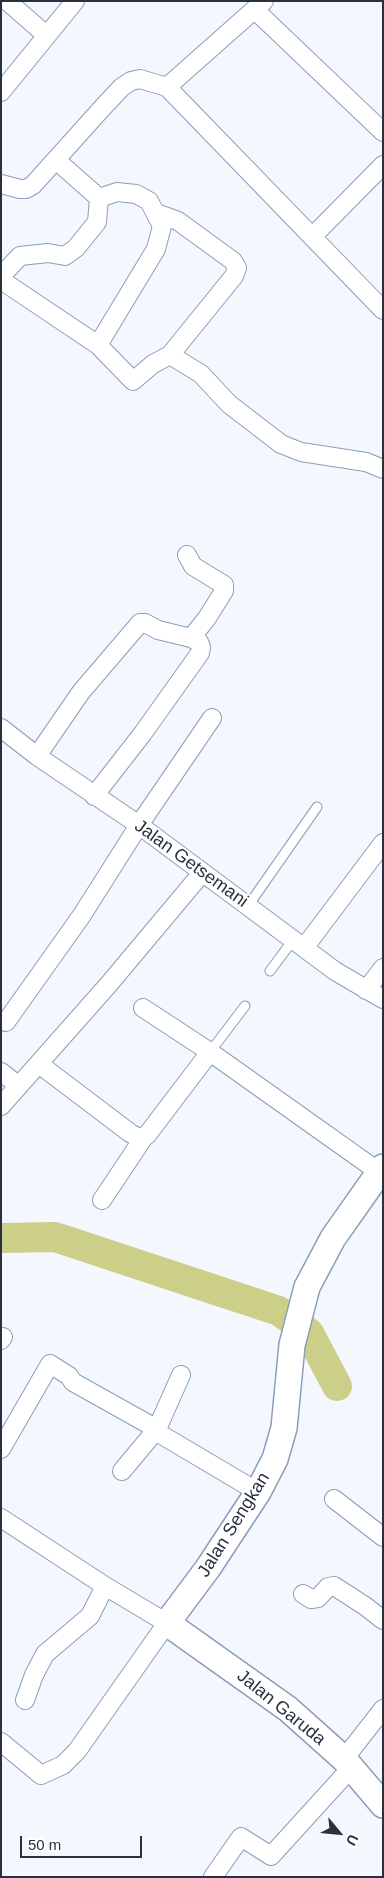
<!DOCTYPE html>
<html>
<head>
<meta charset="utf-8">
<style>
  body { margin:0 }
  #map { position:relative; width:384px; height:1878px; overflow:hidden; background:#f4f8fe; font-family:Helvetica,sans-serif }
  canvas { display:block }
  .frame { position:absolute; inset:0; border:2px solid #28313c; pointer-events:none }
  .north { position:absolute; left:314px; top:1808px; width:50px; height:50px; -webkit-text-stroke:4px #fff; paint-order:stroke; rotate:118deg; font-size:14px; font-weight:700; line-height:20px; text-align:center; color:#28313c }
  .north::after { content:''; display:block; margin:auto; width:18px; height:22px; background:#28313c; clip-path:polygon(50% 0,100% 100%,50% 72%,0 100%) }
  .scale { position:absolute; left:20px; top:1836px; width:122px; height:22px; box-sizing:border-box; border:2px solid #28313c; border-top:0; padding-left:6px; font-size:15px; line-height:18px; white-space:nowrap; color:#28313c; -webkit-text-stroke:4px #fff; paint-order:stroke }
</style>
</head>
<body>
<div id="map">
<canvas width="384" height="1878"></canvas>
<div class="frame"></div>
<div class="north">U</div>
<div class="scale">50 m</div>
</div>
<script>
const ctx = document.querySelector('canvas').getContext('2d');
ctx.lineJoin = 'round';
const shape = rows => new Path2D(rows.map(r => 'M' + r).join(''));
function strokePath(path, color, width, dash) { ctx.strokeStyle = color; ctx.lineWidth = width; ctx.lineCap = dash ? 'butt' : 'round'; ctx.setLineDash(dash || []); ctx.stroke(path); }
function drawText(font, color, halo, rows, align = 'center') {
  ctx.font = font + ' Helvetica,sans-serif'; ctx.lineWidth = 4; ctx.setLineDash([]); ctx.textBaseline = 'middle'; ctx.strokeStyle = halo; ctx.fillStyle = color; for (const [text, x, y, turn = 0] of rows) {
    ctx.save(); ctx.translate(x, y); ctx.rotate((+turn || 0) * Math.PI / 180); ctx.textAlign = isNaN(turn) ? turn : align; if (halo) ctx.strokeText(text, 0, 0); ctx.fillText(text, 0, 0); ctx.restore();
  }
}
const river = shape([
  [1,1238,55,1237,279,1311,309,1333,337,1386]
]);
const service = shape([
  [248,906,317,807],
  [270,971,293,940],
  [210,1052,245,1006]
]);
const minor = shape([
  [7,1,46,35],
  [255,10,383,132],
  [167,87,264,1],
  [1,92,75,1],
  [56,160,99,198],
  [1,184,20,189,26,189,33,185,104,106,122,87,131,81,140,79,167,87,383,310],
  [156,213,178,221,233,261,237,268,234,276,170,355],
  [312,237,383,165],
  [1,276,20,256,48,253,65,256,76,248,97,222,99,198],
  [1,280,98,345,133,381,153,364,170,355,201,374,229,404,281,444,301,452,366,462,383,469],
  [98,345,156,249,162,226,149,201,136,194,117,192,99,198],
  [1,728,37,756,139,825,335,971,383,999],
  [37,756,81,692,140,623,145,623,158,630,191,638,207,618,224,591,224,585,193,566,187,555],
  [94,796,143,733,200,653,201,647,199,642,191,638],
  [304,948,383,843],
  [366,990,383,968],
  [143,1008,210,1052,379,1172],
  [6,1022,82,915,139,825,212,718],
  [39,1064,130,1133,139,1138,147,1135,210,1052],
  [1,1072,19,1086],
  [1,1106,109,984,202,873],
  [102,1200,144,1137],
  [1,1340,3,1337],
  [155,1431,258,1492],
  [1,1449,50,1364,69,1376,73,1382,157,1429],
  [122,1471,157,1429,181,1375],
  [334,1499,383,1537],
  [1,1518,105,1586,167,1623,77,1751,63,1765,41,1775,1,1742],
  [303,1594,311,1599,318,1598,328,1587,334,1586,365,1606,383,1620],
  [25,1700,34,1675,45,1654,90,1616,105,1586],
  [344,1759,383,1709],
  [213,1877,241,1837,271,1856,351,1768]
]);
const secondary = shape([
  [383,1167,333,1238,307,1287,292,1345,284,1428,275,1459,258,1492,208,1568,167,1623,288,1709,344,1759,383,1805]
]);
const streetNames = [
  ["Jalan Getsemani",191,864,36],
  ["Jalan Sengkan",234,1525,-58],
  ["Jalan Garuda",281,1708,39]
];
strokePath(river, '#cbcf87', 30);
strokePath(service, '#899eb9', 11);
strokePath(minor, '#899eb9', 20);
strokePath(secondary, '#899eb9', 28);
strokePath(service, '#fff', 9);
strokePath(minor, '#fff', 18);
strokePath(secondary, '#fff', 25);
drawText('18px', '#28313c', '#fff', streetNames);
</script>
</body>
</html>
